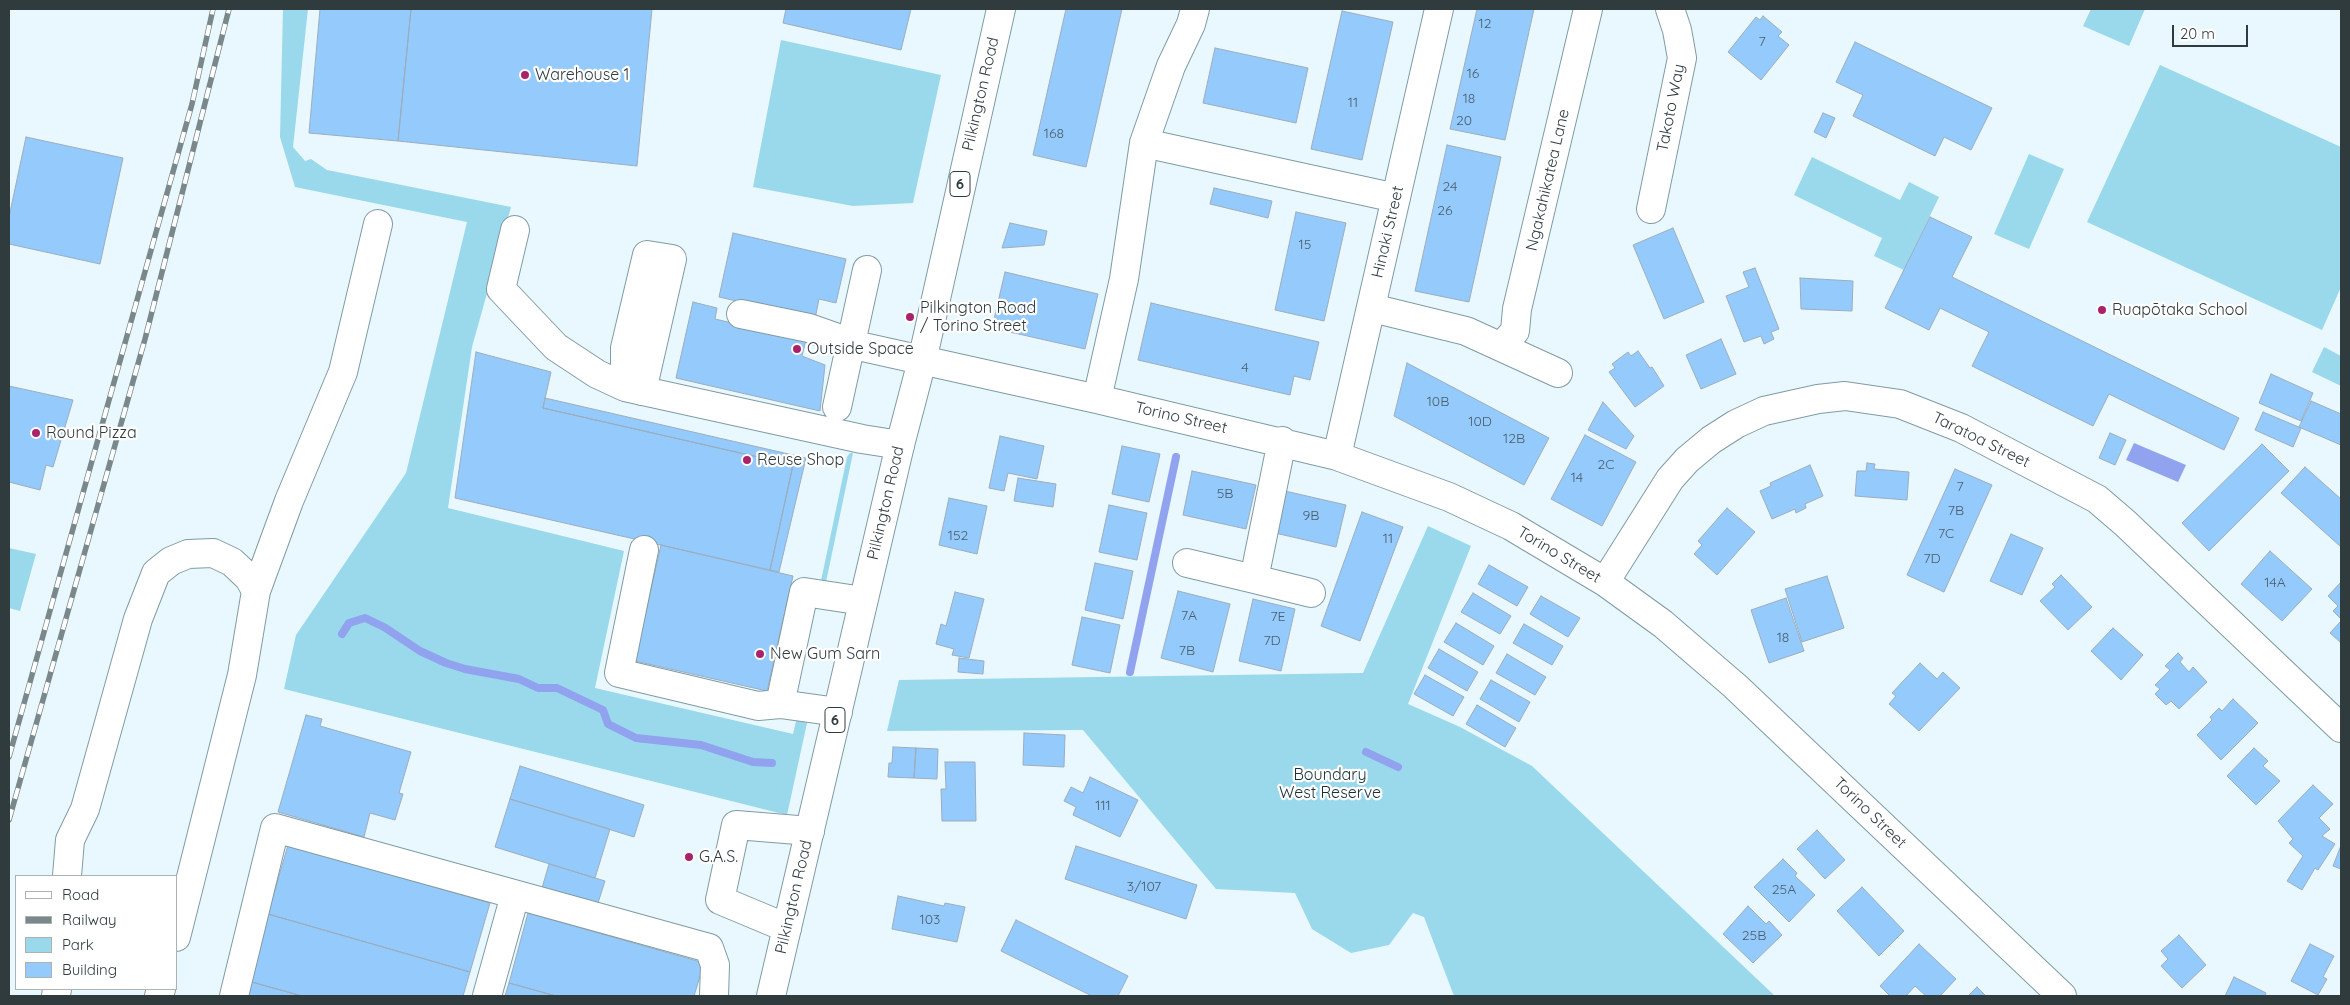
<!DOCTYPE html>
<html>
<head>
<meta charset="utf-8">
<style>
  body { margin:0 }
  #map { position:relative; width:2350px; height:1005px; overflow:hidden; background:#e8f8fe; font-family:Quicksand,sans-serif }
  canvas { display:block }
  .frame { position:absolute; inset:0; border:10px solid #303b3e; pointer-events:none }
  .legend { position:absolute; left:15px; top:875px; width:162px; height:115px; box-sizing:border-box; background:#fff; border:1px solid #acb1b2; margin:0; padding:6px 9px; list-style:none; font-size:15px; color:#303b3e }
  .legend li { display:flex; align-items:center; gap:10px; height:25px }
  .legend b { width:25px; border:1px solid #acb1b2 }
  .scale { position:absolute; left:2172px; top:25px; width:76px; height:22px; box-sizing:border-box; border:2px solid #303b3e; border-top:0; padding-left:6px; font-size:15px; line-height:18px; white-space:nowrap; color:#303b3e; -webkit-text-stroke:4px #fff; paint-order:stroke }
</style>
</head>
<body>
<div id="map">
<canvas width="2350" height="1005"></canvas>
<div class="frame"></div>
<ul class="legend">
<li><b style="height:6px;background:#fff"></b>Road</li>
<li><b style="height:6px;background:#7a878b"></b>Railway</li>
<li><b style="height:14px;background:#9ad8ec"></b>Park</li>
<li><b style="height:14px;background:#95cafc"></b>Building</li>
</ul>
<div class="scale">20 m</div>
</div>
<script>
const ctx = document.querySelector('canvas').getContext('2d');
ctx.lineJoin = 'round';
function fill(path, color) { ctx.fillStyle = color; ctx.fill(path, 'evenodd'); }
const shape = rows => new Path2D(rows.map(r => 'M' + r).join(''));
function strokePath(path, color, width, dash) { ctx.strokeStyle = color; ctx.lineWidth = width; ctx.lineCap = dash ? 'butt' : 'round'; ctx.setLineDash(dash || []); ctx.stroke(path); }
function drawText(font, color, halo, rows, align = 'center') {
  ctx.font = font + ' Quicksand,sans-serif'; ctx.lineWidth = 4.5; ctx.setLineDash([]); ctx.textBaseline = 'middle'; ctx.strokeStyle = halo; ctx.fillStyle = color; for (const [text, x, y, turn = 0] of rows) {
    ctx.save(); ctx.translate(x, y); ctx.rotate((+turn || 0) * Math.PI / 180); ctx.textAlign = isNaN(turn) ? turn : align; if (halo) ctx.strokeText(text, 0, 0); ctx.fillText(text, 0, 0); ctx.restore();
  }
}
const green = shape([
  [283,9,308,9,293,147,305,161,311,159,327,170,511,207,472,347,448,508,624,551,595,688,793,734,798,713,807,723,787,815,284,689,296,635,406,473,467,222,295,187,280,137],
  [2091,9,2145,9,2129,46,2083,26],
  [781,40,941,75,913,203,853,206,753,187],
  [2160,65,2341,147,2341,287,2322,330,2087,222],
  [2029,154,2064,169,2029,249,1994,234],
  [1812,157,1900,200,1909,182,1939,197,1904,270,1874,256,1882,238,1794,195],
  [2324,347,2341,356,2341,386,2312,372],
  [850,453,853,453,826,582,821,581,847,457],
  [1428,526,1471,546,1408,704,1460,727,1532,766,1775,996,1454,996,1424,917,1413,913,1389,945,1351,953,1312,929,1295,893,1216,889,1083,730,887,731,899,680,1363,673],
  [9,548,36,554,20,611,9,608]
]);
const water = shape([
  [2134,443,2186,465,2178,482,2126,460]
]);
const stream = shape([
  [342,634,349,623,365,618,384,627,420,651,446,663,465,669,519,679,538,688,557,688,603,710,608,724,636,738,701,745,753,762,772,763],
  [1130,672,1176,457],
  [1366,752,1398,767]
]);
const building = shape([
  [320,9,411,9,398,141,309,133,320,9],
  [411,9,652,9,637,166,398,141,411,9],
  [786,9,911,9,901,50,783,23,786,9],
  [1066,9,1122,9,1086,167,1033,155,1066,9],
  [1477,9,1534,9,1505,140,1450,129,1477,9],
  [1342,11,1393,22,1362,160,1311,149,1342,11],
  [1763,16,1782,32,1778,36,1789,45,1761,80,1728,52,1756,17,1760,20,1763,16],
  [1855,42,1992,108,1971,150,1944,137,1935,156,1853,116,1863,95,1836,82,1855,42],
  [1215,48,1308,68,1296,123,1203,103,1215,48],
  [1823,113,1835,118,1826,138,1814,132,1823,113],
  [26,137,123,158,100,264,9,244,9,217,26,137],
  [1447,145,1501,157,1469,302,1415,291,1447,145],
  [1214,188,1272,201,1268,218,1210,204,1214,188],
  [1296,212,1346,223,1324,321,1275,310,1296,212],
  [1930,217,1972,237,1952,277,2239,418,2224,450,2109,394,2093,426,1972,366,1989,332,1940,308,1929,330,1885,308,1930,217],
  [1010,223,1047,231,1044,245,1002,248,1010,223],
  [1673,228,1704,302,1664,319,1633,245,1673,228],
  [733,233,846,259,836,303,819,299,815,319,719,297,733,233],
  [1755,268,1779,329,1771,332,1774,339,1764,344,1761,336,1744,342,1726,296,1749,287,1743,272,1755,268],
  [1005,272,1098,294,1085,349,992,328,1005,272],
  [1800,278,1853,281,1852,311,1801,309,1800,278],
  [693,302,717,308,715,319,806,340,802,356,825,365,820,411,676,378,693,302],
  [1151,303,1319,342,1310,380,1294,376,1290,395,1138,360,1151,303],
  [1721,339,1736,374,1701,389,1686,355,1721,339],
  [1638,351,1650,368,1652,367,1664,386,1635,407,1609,372,1615,368,1612,364,1628,352,1631,356,1638,351],
  [476,352,551,372,543,408,793,465,770,570,455,498,476,352],
  [1407,363,1549,438,1524,485,1394,416,1407,363],
  [2271,374,2313,393,2301,421,2259,403,2271,374],
  [9,386,73,400,53,467,46,465,40,490,9,482,9,386],
  [545,398,806,458,779,572,770,570,793,465,543,408,545,398],
  [2311,401,2341,414,2341,445,2299,427,2311,401],
  [1603,402,1634,436,1626,449,1588,430,1603,402],
  [2263,412,2301,428,2293,447,2255,430,2263,412],
  [2110,433,2126,440,2115,465,2099,458,2110,433],
  [1585,435,1636,462,1602,526,1551,499,1585,435],
  [1000,436,1044,446,1037,479,1008,473,1004,491,989,488,1000,436],
  [2262,444,2289,471,2209,551,2182,523,2262,444],
  [1122,446,1160,454,1149,502,1112,494,1122,446],
  [1867,463,1875,464,1874,469,1909,472,1907,500,1855,496,1857,471,1866,471,1867,463],
  [1810,465,1823,496,1805,504,1806,508,1796,513,1795,509,1772,519,1760,491,1771,486,1770,483,1810,465],
  [2305,467,2341,499,2341,547,2281,493,2305,467],
  [1955,469,1992,485,1944,592,1907,575,1955,469],
  [1192,471,1256,485,1246,529,1183,515,1192,471],
  [1018,478,1056,484,1053,507,1014,501,1018,478],
  [1285,491,1346,505,1336,547,1275,533,1285,491],
  [949,498,987,506,977,554,939,545,949,498],
  [1109,505,1147,513,1137,560,1099,552,1109,505],
  [1727,508,1755,532,1717,575,1694,554,1702,545,1698,541,1727,508],
  [1362,512,1403,527,1360,641,1321,626,1362,512],
  [2011,534,2043,548,2022,595,1990,581,2011,534],
  [661,545,793,576,767,691,635,661,661,545],
  [2270,551,2312,589,2282,621,2241,584,2270,551],
  [1095,563,1133,571,1123,619,1085,610,1095,563],
  [1489,565,1528,587,1517,606,1478,584,1489,565],
  [2061,575,2092,607,2068,630,2040,601,2055,587,2052,584,2061,575],
  [1827,576,1844,628,1802,642,1785,589,1827,576],
  [2341,582,2341,619,2333,611,2338,606,2328,596,2341,582],
  [1178,591,1230,604,1213,672,1161,658,1178,591],
  [955,592,984,599,969,658,952,655,954,649,936,644,941,624,946,626,955,592],
  [1473,593,1511,616,1500,634,1461,612,1473,593],
  [1541,596,1580,618,1568,637,1530,614,1541,596],
  [1786,598,1804,651,1769,663,1751,610,1786,598],
  [1253,599,1295,609,1281,671,1239,661,1253,599],
  [1082,617,1120,625,1110,673,1072,665,1082,617],
  [2341,621,2341,643,2330,633,2341,621],
  [1456,623,1494,646,1483,665,1444,642,1456,623],
  [1524,624,1563,646,1552,665,1513,643,1524,624],
  [2113,628,2143,655,2121,680,2091,651,2113,628],
  [1439,649,1478,672,1467,691,1428,668,1439,649],
  [2178,653,2183,658,2180,662,2189,672,2193,667,2207,682,2179,709,2171,701,2166,705,2155,694,2160,689,2155,685,2170,670,2165,666,2178,653],
  [1507,654,1546,677,1535,695,1496,673,1507,654],
  [959,658,984,661,983,674,958,672,959,658],
  [1920,663,1937,679,1943,672,1960,688,1919,731,1889,704,1896,696,1892,693,1920,663],
  [1425,675,1464,697,1453,716,1414,694,1425,675],
  [1491,680,1530,702,1519,722,1480,699,1491,680],
  [2233,699,2258,723,2221,760,2197,735,2212,720,2210,717,2219,708,2222,711,2233,699],
  [1477,705,1516,728,1505,747,1466,724,1477,705],
  [306,715,322,719,320,726,411,752,399,793,403,794,395,820,370,813,364,837,278,812,306,715],
  [1024,733,1065,735,1064,767,1023,765,1024,733],
  [893,747,916,748,914,778,888,777,889,763,892,763,893,747],
  [916,748,938,749,937,779,914,778,916,748],
  [2254,748,2268,761,2263,766,2280,781,2256,805,2227,776,2254,748],
  [945,762,975,762,976,821,942,821,941,789,946,789,945,762],
  [520,766,644,805,634,837,510,799,520,766],
  [1090,777,1138,800,1120,837,1073,815,1076,807,1064,801,1071,787,1083,793,1090,777],
  [2313,785,2333,804,2319,818,2330,829,2322,836,2335,844,2318,870,2315,868,2302,890,2287,881,2303,856,2289,843,2293,839,2278,821,2313,785],
  [510,799,610,829,595,878,495,847,510,799],
  [1817,830,1845,860,1825,879,1797,849,1817,830],
  [288,845,490,903,470,972,268,914,288,845],
  [1076,846,1197,885,1186,919,1065,879,1076,846],
  [2340,848,2341,848,2341,869,2333,866,2340,848],
  [1783,859,1797,873,1795,876,1815,895,1789,922,1754,887,1783,859],
  [549,864,605,881,597,906,542,888,549,864],
  [1862,887,1904,931,1879,956,1837,911,1862,887],
  [898,896,944,906,945,903,965,907,957,942,892,929,898,896],
  [1748,906,1766,924,1769,921,1782,935,1753,963,1723,934,1748,906],
  [528,913,704,963,694,996,556,996,509,983,528,913],
  [268,914,470,972,463,996,302,996,248,981,268,914],
  [1016,920,1128,976,1118,996,1092,996,1001,951,1016,920],
  [2179,935,2206,965,2182,988,2161,966,2168,959,2161,951,2179,935],
  [1919,944,1956,979,1940,996,1926,996,1915,986,1906,996,1890,996,1880,986,1919,944],
  [2310,944,2334,956,2323,977,2327,979,2318,995,2291,981,2310,944],
  [2234,977,2266,993,2265,996,2225,996,2234,977],
  [248,981,302,996,244,996,248,981],
  [509,983,556,996,505,996,509,983],
  [1977,987,1986,996,1968,996,1977,987]
]);
const minor = shape([
  [1144,143,1396,198],
  [1651,209,1682,58,1677,30,1670,9],
  [515,230,501,289,556,347,597,374,625,387,862,439,900,445],
  [1372,308,1466,331,1501,347,1515,331,1517,309,1588,9],
  [741,314,809,328,863,347,1097,399,1337,456,1449,497,1511,526,1605,582,1663,624,1735,686,2062,996],
  [1501,347,1558,373],
  [625,387,625,348,647,255,672,259,642,391],
  [1097,399,1124,279,1144,143,1171,66,1191,24,1195,9],
  [837,407,867,270],
  [1337,456,1439,9],
  [644,550,619,673,758,706,780,704],
  [1187,563,1254,579,1282,441],
  [1254,579,1311,593],
  [1605,582,1670,479,1687,460,1711,440,1736,424,1764,411,1818,399,1845,396,1900,404,1961,428,2097,499,2125,523,2341,728],
  [838,712,780,704,804,592,863,601],
  [67,876,70,840,85,809,138,619,156,573,171,561,188,554,213,553,232,562,249,578,256,591],
  [787,928,720,900,736,825,810,831],
  [176,937,242,675,256,591,289,501,343,372,378,224],
  [56,996,57,989],
  [159,996,161,989],
  [234,996,275,828,709,948,715,965,714,996],
  [487,996,515,895]
]);
const major = shape([
  [771,996,900,445,922,361,1001,9]
]);
const rail = shape([
  [9,757,192,104,213,9],
  [9,820,145,339,229,9]
]);
const markers = [
  [525,75,5,"#aa236a"],
  [2102,310,5,"#aa236a"],
  [910,317,5,"#aa236a"],
  [797,349,5,"#aa236a"],
  [36,433,5,"#aa236a"],
  [747,460,5,"#aa236a"],
  [760,654,5,"#aa236a"],
  [689,857,5,"#aa236a"]
];
const numberNames = [
  ["12",1485,24],
  ["7",1762,42],
  ["16",1473,74],
  ["18",1469,99],
  ["11",1353,103],
  ["20",1464,121],
  ["168",1054,134],
  ["24",1450,187],
  ["26",1445,211],
  ["15",1305,245],
  ["4",1245,368],
  ["10B",1438,402],
  ["10D",1480,422],
  ["12B",1514,439],
  ["2C",1606,465],
  ["14",1577,478],
  ["7",1960,487],
  ["5B",1225,494],
  ["7B",1956,511],
  ["9B",1311,516],
  ["7C",1946,534],
  ["152",958,536],
  ["11",1388,539],
  ["7D",1932,559],
  ["14A",2275,583],
  ["7A",1189,616],
  ["7E",1278,617],
  ["18",1783,638],
  ["7D",1272,641],
  ["7B",1187,651],
  ["111",1103,806],
  ["3/107",1144,887],
  ["25A",1784,890],
  ["103",930,920],
  ["25B",1754,936]
];
const shields = [
  [960,184,20],
  [835,720,20]
];
const shieldNames = [
  ["6",960,184],
  ["6",835,720]
];
const poiNames = [
  ["Warehouse 1",535,75],
  ["Pilkington Road",920,308],
  ["/ Torino Street",920,326],
  ["Ruapōtaka School",2112,310],
  ["Outside Space",807,349],
  ["Round Pizza",46,433],
  ["Reuse Shop",757,460],
  ["New Gum Sarn",770,654],
  ["G.A.S.",699,857]
];
const streetNames = [
  ["Pilkington Road",981,94,-77],
  ["Takoto Way",1671,108,-79],
  ["Ngakahikatea Lane",1548,180,-77],
  ["Hinaki Street",1388,232,-77],
  ["Torino Street",1181,418,13],
  ["Taratoa Street",1981,440,26],
  ["Pilkington Road",886,503,-77],
  ["Torino Street",1559,555,31],
  ["Torino Street",1870,813,44],
  ["Pilkington Road",794,897,-77]
];
const parkNames = [
  ["Boundary",1330,775],
  ["West Reserve",1330,793]
];
fill(green, '#9ad8ec');
fill(water, '#91a2ee');
strokePath(stream, '#91a2ee', 8);
fill(building, '#95cafc');
strokePath(building, '#9badbe', 1);
strokePath(minor, '#819ba4', 30);
strokePath(major, '#819ba4', 30);
strokePath(minor, '#fff', 28);
strokePath(major, '#fff', 28);
strokePath(rail, '#7a878b', 5.5);
strokePath(rail, '#fff', 4, [11]);
for (const [x, y, r, color] of markers) { const dot = new Path2D(); dot.arc(x, y, r, 0, 2 * Math.PI); ctx.fillStyle = color; ctx.fill(dot); strokePath(dot, '#fff', 2); }
drawText('14px', '#495f6e', null, numberNames);
for (const [x, y, w] of shields) { const box = new Path2D(); box.roundRect(x - w / 2, y - 12.5, w, 25, 4); ctx.fillStyle = '#fff'; ctx.fill(box); strokePath(box, '#303b3e', 1); }
drawText('bold 15px', '#303b3e', null, shieldNames);
drawText('16px', '#303b3e', '#fff', poiNames, 'left');
drawText('16px', '#303b3e', '#fff', streetNames);
drawText('16px', '#1b2f36', '#fff', parkNames);
</script>
</body>
</html>
